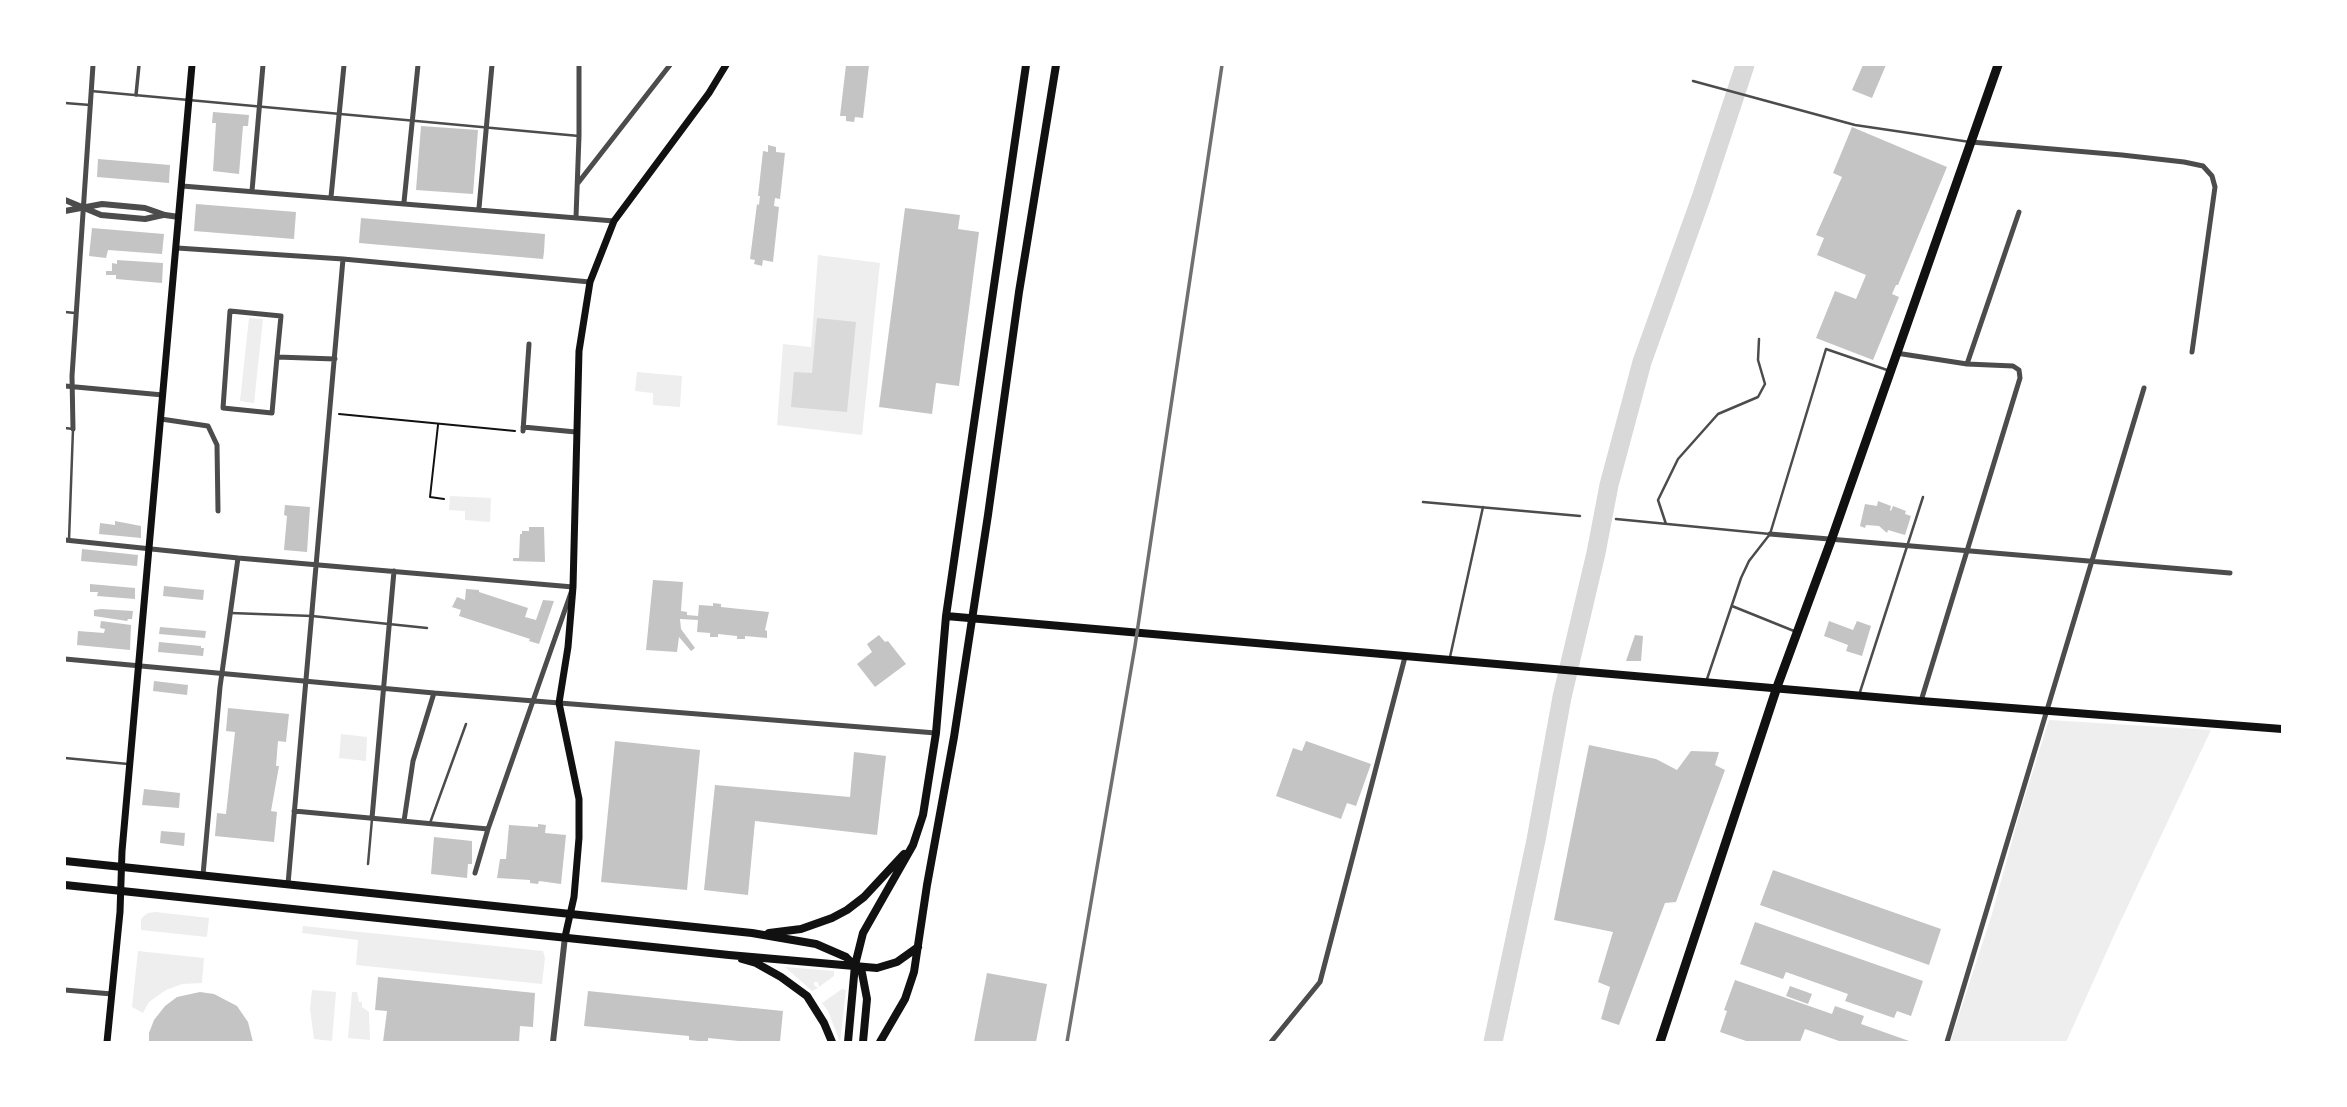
<!DOCTYPE html>
<html>
<head>
<meta charset="utf-8">
<style>
  body { margin:0 }
  #map { position:relative; width:2347px; height:1107px; overflow:hidden; background:#fff; font-family:Cabin,sans-serif }
  canvas { display:block }
  .frame { position:absolute; inset:0; border:66px solid #fff; pointer-events:none }
</style>
</head>
<body>
<div id="map">
<canvas width="2347" height="1107"></canvas>
<div class="frame"></div>
</div>
<script>
const ctx = document.querySelector('canvas').getContext('2d');
ctx.lineJoin = 'round';
function fill(path, color) { ctx.fillStyle = color; ctx.fill(path, 'evenodd'); }
const shape = rows => new Path2D(rows.map(r => 'M' + r).join(''));
function strokePath(path, color, width, dash) { ctx.strokeStyle = color; ctx.lineWidth = width; ctx.lineCap = dash ? 'butt' : 'round'; ctx.setLineDash(dash || []); ctx.stroke(path); }
const green = shape([
  [818,255,880,263,862,435,777,425,783,344,811,347],
  [249,318,263,319,254,403,240,401],
  [637,372,682,376,680,407,653,405,653,393,635,391],
  [450,496,491,498,490,522,465,520,465,511,449,510],
  [2049,720,2211,730,2116,931,2066,1042,1950,1042,1992,914,2020,812],
  [341,734,367,737,366,761,339,758],
  [155,912,209,918,207,937,141,930,141,919,144,916,148,913],
  [303,926,543,951,545,958,542,984,356,965,358,940,302,933],
  [138,951,204,958,202,983,182,984,166,990,149,1002,143,1013,132,1007],
  [785,967,834,971,834,976,819,987,818,982,814,982,814,985,818,988,812,991],
  [842,989,846,990,840,1042,828,1011,822,1003],
  [312,990,336,992,332,1041,314,1039,310,1009],
  [352,992,357,992,359,1002,362,1002,362,1007,369,1012,370,1040,348,1038]
]);
const water = shape([
  [817,318,856,322,847,412,791,407,794,372,812,373]
]);
const river = shape([
  [1493,1042,1536,840,1562,697,1596,553,1609,485,1642,362,1701,198,1745,65]
]);
const building = shape([
  [846,65,869,65,863,118,855,117,854,122,846,121,846,116,840,116],
  [1863,65,1886,65,1872,98,1852,90],
  [213,112,249,115,248,126,243,126,239,174,213,171,216,123,212,123],
  [421,126,478,130,473,194,416,190],
  [1852,127,1947,167,1898,285,1896,285,1892,294,1899,297,1873,360,1816,338,1835,291,1856,299,1866,275,1817,255,1824,238,1816,235,1842,177,1833,173],
  [768,145,776,147,776,152,785,153,780,199,775,198,774,206,779,207,773,262,763,260,762,266,754,264,755,260,750,259,757,204,759,205,760,196,758,196,763,151,768,152],
  [98,159,170,165,169,183,97,177],
  [196,204,296,212,294,239,194,231],
  [905,208,960,215,958,229,979,232,959,386,936,383,932,414,879,407],
  [361,218,545,234,544,252,543,259,359,243],
  [92,228,164,234,162,254,108,250,106,258,89,256],
  [117,260,163,263,162,283,116,279,116,275,106,275,106,271,112,271,112,263,117,264],
  [1878,501,1891,506,1890,510,1891,511,1893,506,1906,511,1905,514,1911,516,1905,535,1888,530,1887,533,1879,526,1866,525,1865,528,1860,526,1865,504,1877,506],
  [285,505,310,507,307,552,284,550,287,516,284,515],
  [115,521,141,526,141,538,99,534,100,523,115,525],
  [529,527,544,527,545,562,513,561,513,558,519,558,520,534,522,534,522,531,529,531],
  [82,549,138,555,137,566,81,561],
  [653,580,683,582,681,611,687,612,687,615,698,616,699,605,713,606,713,603,721,604,721,607,769,612,765,630,767,631,767,638,745,636,745,639,737,639,737,636,718,634,718,637,710,637,710,633,697,632,698,620,680,619,681,629,695,648,691,651,679,637,677,652,646,650],
  [90,584,135,588,135,599,97,596,98,592,90,592],
  [164,586,204,590,203,600,163,596],
  [466,589,479,590,479,592,528,608,525,617,536,620,543,600,554,601,539,644,529,641,530,639,459,616,461,610,452,607,457,597,465,600],
  [101,609,133,611,132,619,128,619,127,621,94,616,94,610],
  [101,621,131,625,130,650,77,645,78,631,104,633,105,629,100,628],
  [1829,621,1853,630,1857,621,1871,626,1862,656,1846,651,1848,645,1824,636],
  [160,627,206,631,205,638,159,634],
  [879,635,885,642,888,641,906,664,875,687,857,664,872,652,867,644],
  [1635,635,1643,636,1641,661,1626,661],
  [159,642,201,646,201,648,204,648,203,656,158,652],
  [154,681,188,685,187,695,153,691],
  [228,708,289,714,286,742,278,741,276,766,279,766,271,811,277,812,274,842,215,836,217,813,226,814,235,732,226,731],
  [615,741,700,750,687,890,601,882],
  [1306,741,1371,764,1356,806,1347,803,1341,819,1276,796,1293,748,1302,751],
  [1589,745,1656,759,1677,770,1691,751,1719,752,1715,765,1725,770,1676,902,1665,903,1619,1025,1601,1019,1610,987,1598,982,1613,932,1554,920],
  [854,752,886,756,877,835,755,821,748,895,704,890,715,785,850,797],
  [144,789,180,793,179,808,142,805],
  [538,824,546,825,545,833,566,835,561,884,539,881,538,884,530,883,530,880,497,878,500,859,506,859,509,825,538,827],
  [161,831,185,833,184,846,160,843],
  [434,837,472,841,472,864,468,864,467,878,431,874],
  [1773,870,1941,929,1929,965,1760,905],
  [1755,922,1923,981,1911,1016,1897,1011,1894,1018,1845,1001,1848,994,1786,972,1783,979,1740,964],
  [987,973,1047,984,1036,1042,974,1042],
  [378,977,535,993,533,1027,520,1026,519,1042,383,1042,387,1011,375,1010],
  [1735,980,1832,1014,1835,1006,1864,1016,1861,1024,1912,1042,1842,1042,1805,1029,1800,1042,1749,1042,1720,1032,1727,1011,1724,1010],
  [1790,986,1812,994,1808,1004,1786,996],
  [588,991,783,1011,780,1042,749,1042,708,1038,708,1042,689,1040,689,1036,584,1026],
  [200,992,214,994,237,1006,248,1022,253,1042,149,1042,149,1033,154,1020,165,1006,177,997]
]);
const path = shape([
  [339,414,515,431],
  [438,425,430,497,444,499]
]);
const service = shape([
  [1693,81,1855,125,1970,142],
  [91,91,579,136],
  [65,103,90,105],
  [65,312,75,313],
  [65,428,73,429,69,540],
  [1423,502,1580,516],
  [1616,519,1770,534],
  [1666,524,1658,500,1678,459,1718,414,1758,397,1765,384,1758,360,1759,339],
  [1732,606,1794,631],
  [231,613,312,616,427,628],
  [1450,657,1483,507],
  [1707,679,1741,578,1749,561,1770,534,1826,349,1890,371],
  [1860,692,1923,497],
  [65,758,128,764],
  [430,823,466,724],
  [368,864,372,819]
]);
const pedestrian = shape([
  [136,95,139,65]
]);
const minor = shape([
  [1971,142,2122,155,2184,162,2203,166,2212,176,2215,187,2192,352],
  [578,183,670,65],
  [182,186,614,221],
  [252,191,263,65],
  [331,197,344,65],
  [404,202,418,65],
  [479,208,492,65],
  [576,217,579,136,579,65],
  [177,248,343,259,590,282],
  [1896,353,1967,364,2013,366,2019,370,2020,378,1921,701],
  [277,357,272,413,223,408,230,311,281,316,277,357,335,359],
  [1967,364,2019,212],
  [65,386,163,395],
  [161,419,208,426,217,445,218,511],
  [523,427,576,432],
  [73,429,72,376,93,65],
  [523,431,529,344],
  [1770,534,2230,573],
  [65,540,238,558,573,587,488,829,475,873],
  [65,659,434,693,936,733],
  [294,811,488,829],
  [372,818,394,571],
  [404,821,413,761,434,693],
  [203,875,220,687,238,558],
  [288,884,343,259],
  [65,990,112,994],
  [1271,1042,1320,982,1405,657],
  [1947,1042,2144,388]
]);
const tertiary = shape([
  [65,200,101,215,145,219,163,215],
  [65,211,102,204,145,208,165,215,179,217],
  [553,1042,565,937]
]);
const secondary = shape([
  [565,937,574,897,579,838,579,799,559,703,568,647,573,587,579,351,590,282,614,221,709,93,726,65],
  [107,1042,120,912,122,851,192,65]
]);
const primary = shape([
  [946,616,1921,701,2282,729],
  [65,861,752,933,816,944,846,957,862,973,867,999,863,1042],
  [65,885,729,955,877,968,897,962,918,947],
  [769,933,801,929,832,918,847,910,864,897,904,854],
  [742,959,756,963,781,977,807,996,824,1023,832,1042],
  [848,1042,855,965,863,933,913,845,923,815,936,733,946,616,1026,65],
  [880,1042,905,999,914,972,927,885,954,737,988,515,1019,292,1056,65]
]);
const trunk = shape([
  [1660,1042,1777,687,1832,538,1998,65]
]);
const rail = shape([
  [1067,1042,1135,646,1222,65]
]);
fill(green, '#eee');
fill(water, '#d9d9d9');
strokePath(river, '#d9d9d9', 19);
fill(building, '#c4c4c4');
strokePath(path, '#111', 2);
strokePath(service, '#4c4c4c', 2.5);
strokePath(pedestrian, '#4c4c4c', 3.5);
strokePath(minor, '#4c4c4c', 5);
strokePath(tertiary, '#4c4c4c', 6);
strokePath(secondary, '#111', 7);
strokePath(primary, '#111', 8);
strokePath(trunk, '#111', 9);
strokePath(rail, '#707070', 3.5);
</script>
</body>
</html>
